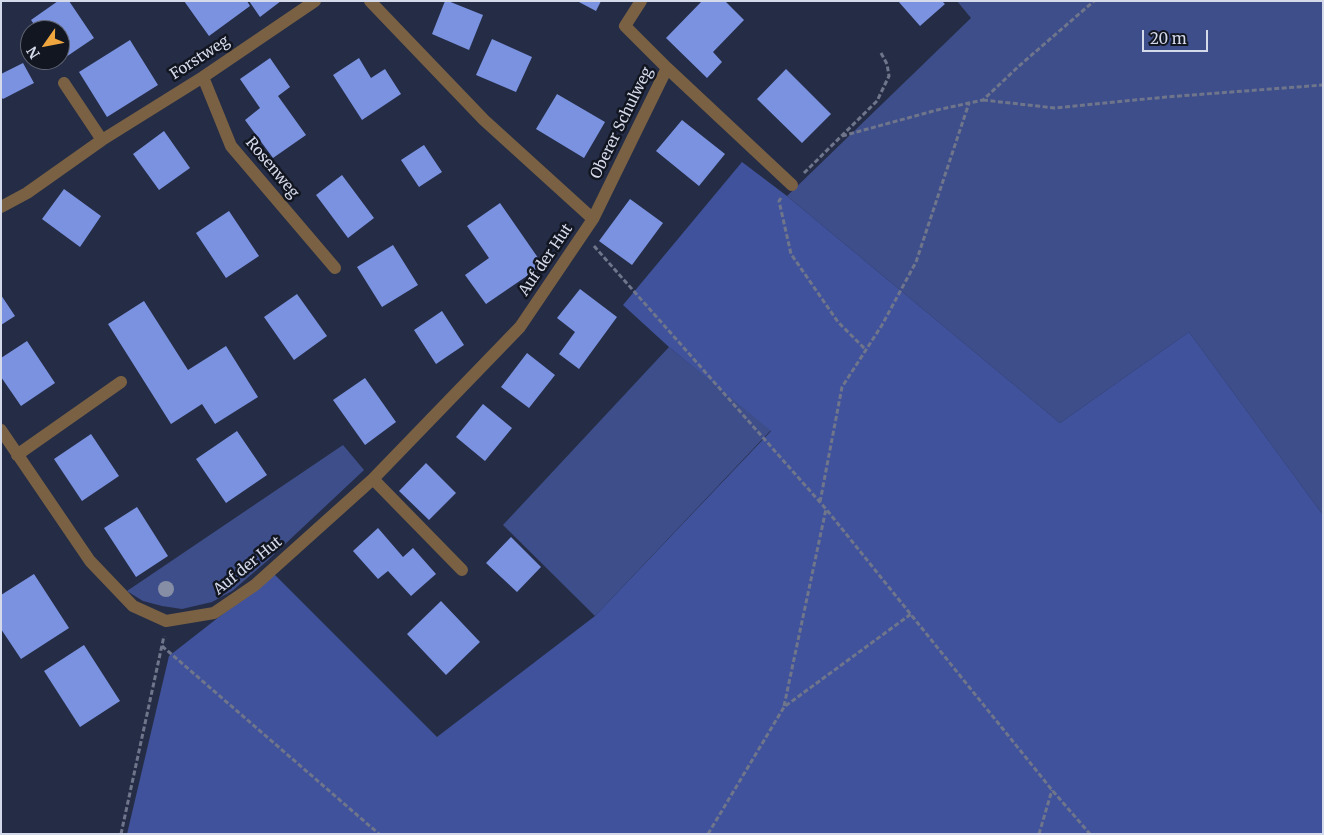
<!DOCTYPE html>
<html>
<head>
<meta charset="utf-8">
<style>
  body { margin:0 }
  #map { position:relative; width:1324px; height:835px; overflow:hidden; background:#252d46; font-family:Merriweather,serif }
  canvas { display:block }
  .frame { position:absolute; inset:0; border:2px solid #d5daeb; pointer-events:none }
  .north { position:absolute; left:20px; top:20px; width:50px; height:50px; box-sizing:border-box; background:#121621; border:1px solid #606472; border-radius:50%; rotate:237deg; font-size:14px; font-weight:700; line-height:20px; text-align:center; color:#d5daeb }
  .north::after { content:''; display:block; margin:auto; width:18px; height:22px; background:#f0a63e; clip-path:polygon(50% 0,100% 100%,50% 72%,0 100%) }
  .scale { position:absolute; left:1142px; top:30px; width:66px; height:22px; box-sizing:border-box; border:2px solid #d5daeb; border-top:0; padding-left:6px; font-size:15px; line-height:18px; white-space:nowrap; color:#d5daeb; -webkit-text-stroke:4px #121621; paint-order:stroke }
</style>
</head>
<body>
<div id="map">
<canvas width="1324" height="835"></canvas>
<div class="frame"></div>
<div class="north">N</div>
<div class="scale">20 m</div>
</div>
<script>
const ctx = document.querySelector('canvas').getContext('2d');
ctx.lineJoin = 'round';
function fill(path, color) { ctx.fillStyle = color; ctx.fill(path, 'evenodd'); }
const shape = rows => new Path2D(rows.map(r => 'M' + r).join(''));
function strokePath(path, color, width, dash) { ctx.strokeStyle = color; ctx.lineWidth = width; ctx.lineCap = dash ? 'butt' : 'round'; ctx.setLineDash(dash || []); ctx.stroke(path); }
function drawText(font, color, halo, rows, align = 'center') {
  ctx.font = font + ' Merriweather,serif'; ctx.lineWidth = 5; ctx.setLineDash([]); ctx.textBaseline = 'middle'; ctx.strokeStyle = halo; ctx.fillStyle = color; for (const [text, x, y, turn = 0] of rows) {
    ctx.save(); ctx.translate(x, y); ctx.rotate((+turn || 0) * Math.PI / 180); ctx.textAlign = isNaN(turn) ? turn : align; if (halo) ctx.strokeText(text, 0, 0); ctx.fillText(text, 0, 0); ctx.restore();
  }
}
const green = shape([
  [957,1,1323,1,1323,515,1189,332,1060,423,787,196,971,18],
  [669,347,771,430,595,616,503,525],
  [343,445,364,470,267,561,232,591,212,602,182,609,162,606,143,601,127,591]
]);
const forest = shape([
  [742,162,787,196,1060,423,1189,332,1323,515,1323,834,127,834,169,656,274,574,437,737,595,616,771,431,669,347,623,305]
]);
const building = shape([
  [58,1,69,1,94,38,60,61,60,30,38,30,31,20],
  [184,1,247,1,250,6,209,36],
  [249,1,281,1,260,17],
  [445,1,448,1,483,15,469,50,432,34],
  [577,1,601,1,596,11],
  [702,1,725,1,744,20,713,52,722,62,707,78,666,38],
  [898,1,942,1,945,4,920,26],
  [492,39,532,57,516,92,476,75],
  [130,40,158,85,107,117,79,72],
  [270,58,290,87,278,96,306,135,273,158,245,120,260,108,240,79],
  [359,58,371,78,385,69,401,94,362,120,333,75],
  [23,63,34,83,3,99,1,97,1,74],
  [786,69,831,114,802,143,757,99],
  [557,94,605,122,584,158,536,129],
  [682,120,725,154,699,186,656,151],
  [164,131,190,168,159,190,133,154],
  [424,145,442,172,419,187,401,160],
  [342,175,374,218,348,238,316,195],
  [64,189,101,216,80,247,42,219],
  [630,199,663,223,632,265,599,241],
  [500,203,543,265,486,304,465,275,489,258,467,226],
  [229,211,259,256,226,278,196,233],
  [393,245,418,285,382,307,357,267],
  [580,289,617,317,579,369,559,354,575,332,557,318],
  [297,294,327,336,294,360,264,317],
  [1,295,15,316,1,325],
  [144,301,188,370,226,346,258,397,215,424,202,404,171,424,108,324],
  [442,311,464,345,436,364,414,330],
  [27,341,55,383,21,406,1,377,1,358],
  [527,353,555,375,529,408,501,387],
  [365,378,396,422,365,445,333,400],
  [483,404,512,428,485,461,456,437],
  [237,431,267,475,226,503,196,459],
  [91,434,119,476,82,501,54,459],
  [426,463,456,493,429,520,399,491],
  [137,507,168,556,136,577,104,528],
  [378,528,403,557,413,548,436,574,411,596,388,571,378,579,353,551],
  [511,537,541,567,517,592,486,563],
  [34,574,69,628,21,659,1,629,1,595],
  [441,601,480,642,446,675,407,634],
  [84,645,120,701,80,727,44,671]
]);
const path = shape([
  [983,100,1055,108,1166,97,1323,85],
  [842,136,937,110,983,100,1019,66,1094,1],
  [804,173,877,101,889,76,887,64,881,53],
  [781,198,779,201,791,254,838,322,866,350],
  [594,246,826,509,1052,790,1090,834],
  [820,502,842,387,882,325,916,262,969,103],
  [162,646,379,834],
  [784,706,826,509],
  [121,834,164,636],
  [708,834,784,707,911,614],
  [1039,834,1052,790]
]);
const minor = shape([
  [667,68,792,185],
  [203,77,231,146,335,268],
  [64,83,102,140],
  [1,207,27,193,102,140,203,77,315,1],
  [593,219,667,68,625,26,641,1],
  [1,430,90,561,133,606,166,621,214,613,255,585,373,479,520,327,593,219,484,120,370,1],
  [17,455,121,382],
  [373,479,462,570]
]);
const trees = [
  [166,589]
];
const streetNames = [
  ["Forstweg",200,58,-33],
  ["Oberer Schulweg",622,123,-64],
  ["Rosenweg",272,168,50],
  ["Auf der Hut",546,260,-56],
  ["Auf der Hut",248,566,-39]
];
fill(green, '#3e4e8a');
fill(forest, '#40529b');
fill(building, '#7b92e1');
strokePath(path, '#6f758b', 3, [5, 2.5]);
strokePath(minor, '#7a6143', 12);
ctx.fillStyle = '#868ea5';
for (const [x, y] of trees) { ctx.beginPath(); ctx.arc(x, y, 8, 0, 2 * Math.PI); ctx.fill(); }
drawText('15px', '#d5daeb', '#121621', streetNames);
</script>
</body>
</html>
